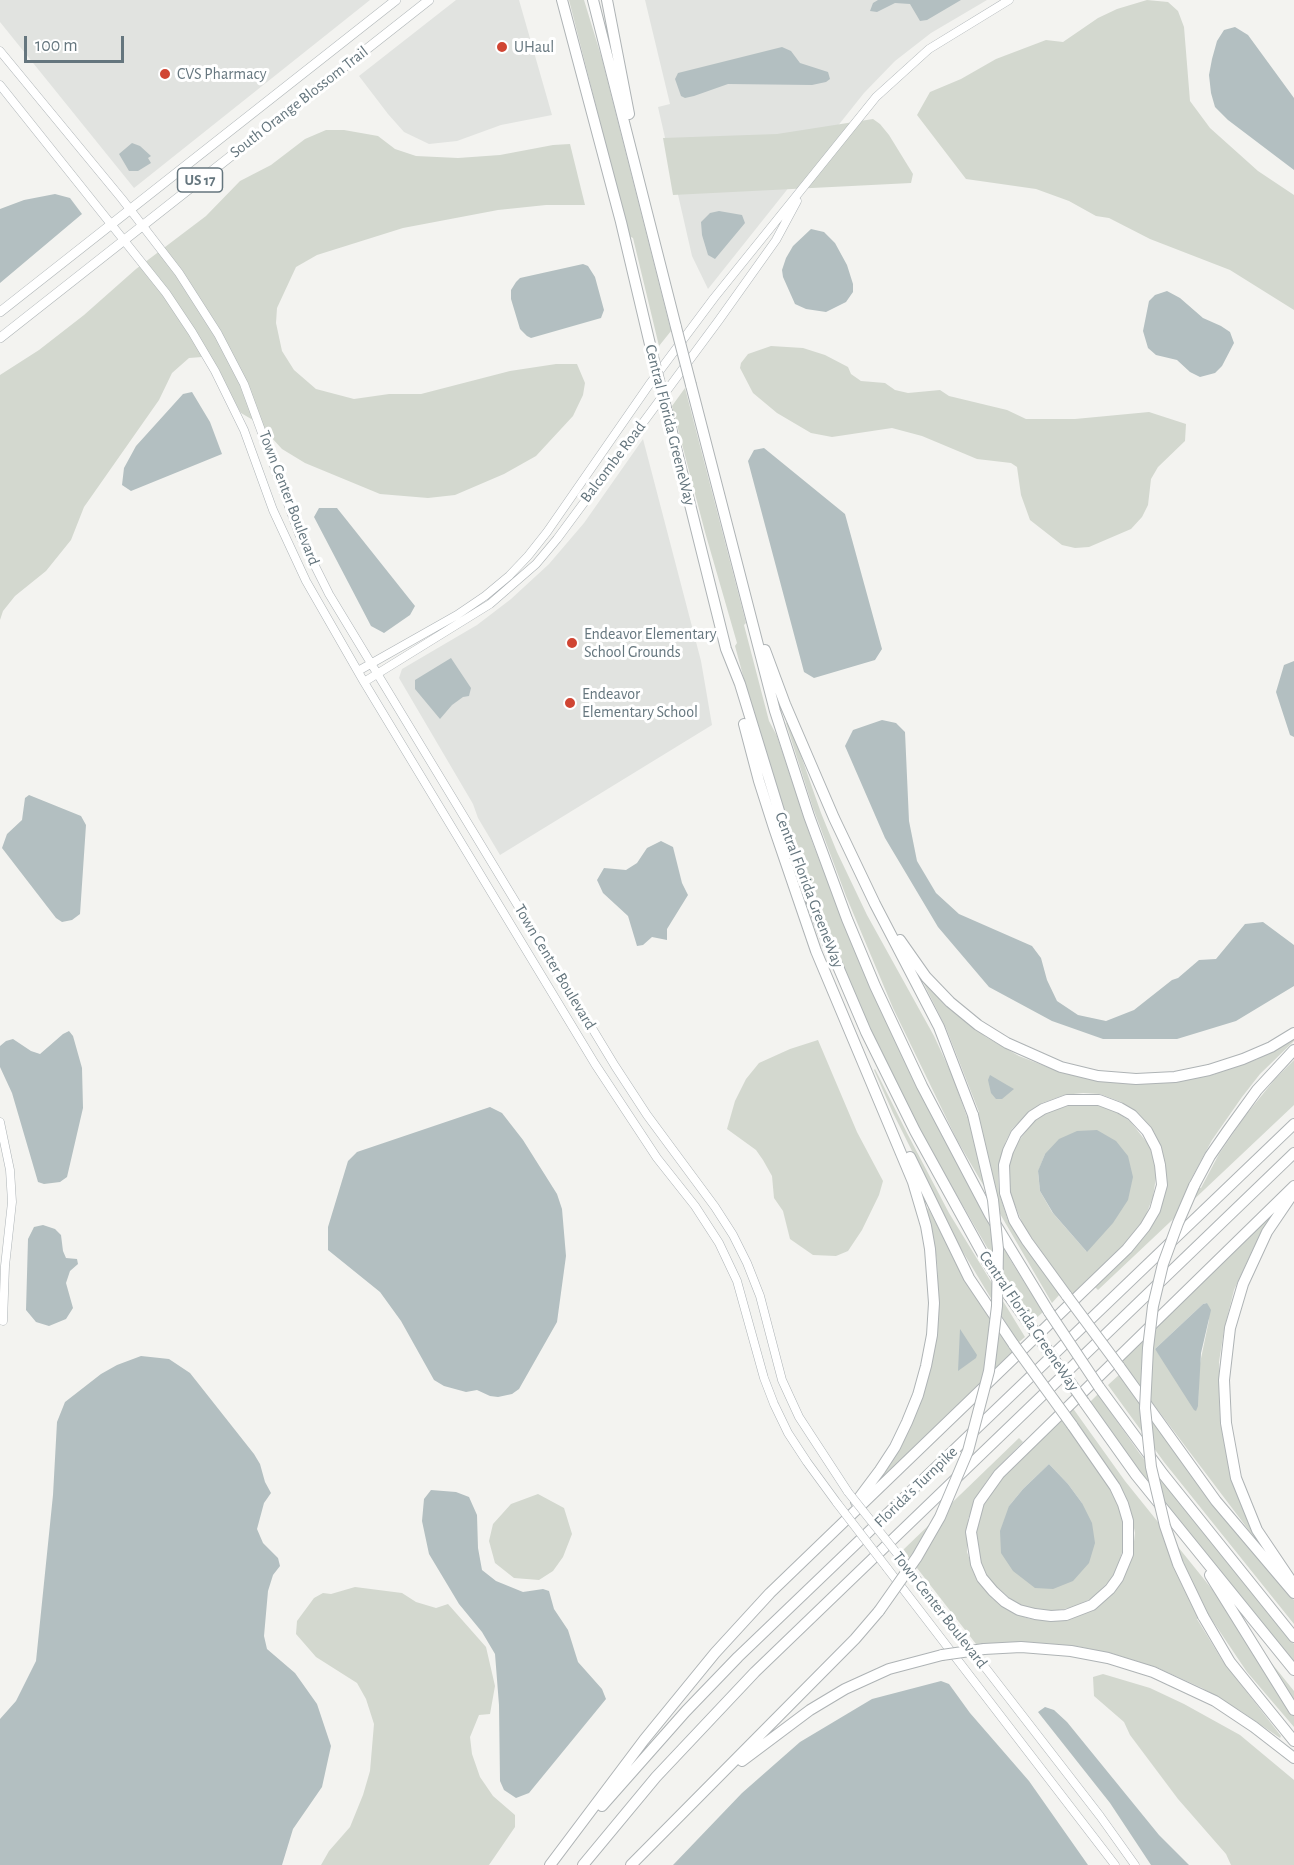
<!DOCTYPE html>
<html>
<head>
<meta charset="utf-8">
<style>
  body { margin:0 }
  #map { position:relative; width:1294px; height:1865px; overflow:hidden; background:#f3f3f0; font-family:"Alegreya Sans",sans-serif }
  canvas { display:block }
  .scale { position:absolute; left:24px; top:36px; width:100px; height:27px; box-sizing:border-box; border:3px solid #65767e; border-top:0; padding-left:8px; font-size:18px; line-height:21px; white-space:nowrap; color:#65767e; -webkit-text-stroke:4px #fff; paint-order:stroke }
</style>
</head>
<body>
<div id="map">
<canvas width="1294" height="1865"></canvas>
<div class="scale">100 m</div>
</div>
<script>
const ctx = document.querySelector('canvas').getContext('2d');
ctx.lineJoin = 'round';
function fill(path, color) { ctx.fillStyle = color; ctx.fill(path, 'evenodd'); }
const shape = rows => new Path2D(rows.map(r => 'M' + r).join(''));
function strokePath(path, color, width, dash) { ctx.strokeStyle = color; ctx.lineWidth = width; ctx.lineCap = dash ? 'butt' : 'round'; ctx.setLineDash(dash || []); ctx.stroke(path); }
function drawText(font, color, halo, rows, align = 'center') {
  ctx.font = font + ' "Alegreya Sans",sans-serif'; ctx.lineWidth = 6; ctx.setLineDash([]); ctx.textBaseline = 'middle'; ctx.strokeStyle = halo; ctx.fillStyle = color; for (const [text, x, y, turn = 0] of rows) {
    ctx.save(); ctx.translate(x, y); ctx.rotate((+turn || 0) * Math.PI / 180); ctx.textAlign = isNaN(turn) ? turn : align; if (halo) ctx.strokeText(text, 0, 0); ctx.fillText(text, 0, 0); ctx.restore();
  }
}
const built = shape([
  [0,0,370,0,134,188,0,22],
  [456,0,519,0,552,115,501,125,457,141,429,144,404,132,388,114,359,76],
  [645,0,987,0,931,33,895,61,864,93,708,289,692,256,658,107,670,104],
  [643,439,701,661,712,725,500,855,478,818,473,804,399,678,402,669,477,625,511,599,549,564,584,523]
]);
const green = shape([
  [569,0,584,0,602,59,671,331,659,346,633,238,629,236],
  [1147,0,1168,2,1178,11,1184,27,1190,101,1210,128,1258,171,1294,195,1294,310,1230,270,1150,239,1109,218,1096,216,1069,201,1036,189,966,179,917,115,930,92,961,79,996,59,1046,40,1063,42,1098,18,1117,9],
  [873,119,880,124,889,135,913,174,911,183,673,195,663,138,777,134],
  [326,130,344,130,378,136,395,149,416,156,458,158,500,155,553,145,570,144,585,205,546,205,498,210,403,228,317,255,296,267,277,308,276,323,282,351,294,370,316,389,354,399,389,394,421,394,510,371,556,364,577,364,585,383,583,395,573,416,536,456,504,474,455,495,428,498,380,494,305,463,282,449,258,423,241,413,210,364,202,357,189,358,172,373,159,400,84,507,71,540,46,571,15,596,3,611,0,620,0,375,39,350,84,315,136,269,206,216,240,181,271,165,305,139],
  [771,346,803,348,825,355,848,367,851,374,861,381,885,383,895,390,908,393,940,390,949,396,1007,410,1026,419,1075,419,1149,412,1186,424,1185,441,1158,467,1151,479,1148,505,1142,517,1131,529,1089,547,1075,548,1062,545,1030,520,1021,495,1017,467,1011,463,977,459,922,436,892,428,832,437,811,433,777,413,753,393,740,368,741,363,748,354],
  [685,388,746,623,744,625,769,721,777,736,813,844,859,961,922,1097,1011,1261,1043,1312,1031,1323,927,1144,880,1050,835,949,794,842,754,716,735,646,737,643,705,532,672,406],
  [789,721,821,813,837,852,867,915,934,1036,952,1075,967,1117,979,1112,946,1028,922,980,946,1006,986,1037,1019,1056,1055,1070,1175,1081,1212,1075,1258,1059,1294,1037,1294,1041,1260,1074,1242,1097,1212,1140,1189,1183,1201,1188,1219,1154,1245,1116,1275,1079,1294,1060,1294,1105,1098,1290,1094,1286,1132,1249,1165,1186,1165,1162,1154,1132,1141,1117,1121,1102,1100,1094,1083,1093,1064,1095,1042,1103,1026,1115,1012,1129,1006,1141,999,1163,998,1174,999,1193,1008,1221,1060,1294,1052,1303,957,1140,893,1008,846,896,813,808,786,723],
  [818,1040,857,1132,883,1181,879,1195,862,1230,848,1251,836,1256,813,1255,790,1239,783,1211,774,1198,772,1176,763,1160,756,1150,727,1129,735,1101,746,1079,759,1063,790,1049],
  [875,1069,907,1133,949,1213,1025,1337,1018,1343,960,1247,893,1113,874,1070],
  [1073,1104,1100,1106,1116,1112,1130,1121,1149,1145,1154,1160,1156,1177,1153,1197,1143,1222,1123,1246,1072,1295,1023,1225,1009,1190,1008,1174,1011,1157,1017,1143,1034,1121,1047,1112],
  [1045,1154,1087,1252,1052,1212,1040,1191,1038,1172],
  [928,1208,956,1262,1014,1351,879,1482,877,1480,895,1454,939,1311,937,1261,927,1209],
  [1274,1213,1254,1247,1234,1290,1224,1330,1219,1362,1220,1420,1227,1458,1241,1504,1260,1545,1120,1360],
  [1207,1303,1209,1320,1199,1368,1198,1406,1155,1349,1203,1304],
  [1120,1374,1258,1558,1294,1600,1294,1624,1164,1462,1108,1385],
  [1098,1394,1140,1454,1294,1644,1294,1672,1087,1405],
  [1072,1407,1125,1481,1294,1691,1294,1727,1247,1672,1208,1614,1197,1619,1222,1660,1281,1736,1280,1738,1242,1712,1202,1688,1158,1668,1114,1654,1081,1647,1041,1643,976,1644,903,1550,1019,1438,1023,1442,997,1468,986,1482,979,1494,968,1519,967,1552,975,1574,993,1599,1016,1614,1030,1619,1054,1621,1066,1620,1091,1610,1133,1550,1135,1533,1131,1513,1121,1489,1068,1411],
  [1061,1418,1111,1490,1119,1508,1124,1524,1123,1549,1117,1569,1112,1578,1094,1597,1075,1607,1053,1611,1025,1607,1013,1601,989,1580,979,1558,976,1529,982,1506,995,1485],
  [1049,1464,1068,1484,1082,1503,1009,1506,1023,1489],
  [538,1494,564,1508,572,1534,563,1557,553,1571,539,1580,514,1578,495,1563,489,1541,493,1524,511,1504],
  [355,1587,402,1593,416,1602,436,1608,448,1604,486,1647,495,1686,490,1714,479,1715,470,1737,472,1754,480,1777,493,1796,515,1815,515,1827,489,1865,321,1865,329,1851,350,1827,363,1795,370,1771,374,1724,366,1699,357,1683,316,1657,296,1634,297,1621,314,1598,323,1593,331,1594],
  [1103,1674,1150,1688,1184,1704,1240,1735,1294,1780,1294,1865,1231,1865,1226,1854,1178,1799,1130,1735,1124,1722,1094,1696,1093,1677]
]);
const water = shape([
  [878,0,961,0,927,20,920,21,910,4,895,3,877,12,870,11,873,3],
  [1235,27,1248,35,1294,98,1294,170,1228,120,1215,107,1211,93,1209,75,1212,59,1217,41,1224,30],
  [782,47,791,51,800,63,828,72,830,79,826,82,812,85,728,84,694,96,685,98,681,96,675,79,678,73],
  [132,143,140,146,151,156,148,158,151,163,138,171,129,171,119,154],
  [55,194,70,198,82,214,0,283,0,209,24,200],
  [719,211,742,215,745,223,715,259,708,255,702,235,701,222,710,213],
  [811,229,824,232,835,243,847,265,853,284,853,292,846,302,826,312,806,309,795,304,783,277,782,270,786,258,793,246],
  [583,264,588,266,595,277,604,310,601,318,531,338,527,336,520,329,511,299,511,290,516,282,520,278],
  [1167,291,1180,298,1203,318,1221,326,1230,332,1234,343,1222,366,1215,373,1200,377,1190,372,1177,360,1156,355,1148,348,1143,331,1149,301,1155,295],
  [192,392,210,422,222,454,131,491,122,485,124,468,136,446,183,394],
  [764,448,845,514,882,649,875,660,814,678,804,672,748,461,754,450],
  [319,508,337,508,415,606,410,615,384,633,371,626,314,517],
  [451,658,471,688,469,696,463,697,452,705,440,719,415,689,415,680],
  [1294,661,1294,737,1290,735,1276,692,1284,665],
  [882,720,896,723,905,732,909,821,917,861,936,893,959,914,1032,946,1041,958,1047,980,1057,1001,1078,1015,1106,1021,1134,1010,1172,980,1178,978,1199,960,1216,959,1245,924,1263,922,1294,945,1294,986,1236,1021,1177,1039,1103,1039,1052,1021,989,987,938,927,885,838,845,746,853,730],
  [29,795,81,816,86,825,80,914,72,920,62,922,56,918,2,848,7,834,22,820,25,798],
  [661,841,673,847,682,883,688,895,667,929,667,940,652,937,643,945,637,946,628,916,603,893,597,880,604,868,626,870,637,863,647,848],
  [69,1031,73,1036,82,1068,83,1108,67,1177,60,1182,44,1184,38,1182,12,1093,0,1067,0,1046,6,1041,13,1039,31,1051,40,1054,63,1034],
  [990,1075,1007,1085,1014,1089,1002,1099,996,1099,991,1093,988,1080],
  [490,1107,502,1113,523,1140,557,1194,562,1209,566,1256,557,1322,519,1389,512,1394,498,1397,490,1396,477,1390,466,1392,444,1386,434,1380,401,1321,380,1292,328,1250,328,1227,348,1161,357,1152],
  [1097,1130,1116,1141,1128,1156,1133,1177,1128,1200,1113,1223,1087,1252,1053,1213,1040,1191,1038,1171,1045,1154,1059,1139,1077,1131],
  [43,1225,55,1229,61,1235,63,1251,66,1258,77,1259,78,1264,70,1271,66,1283,73,1308,66,1319,49,1326,36,1322,26,1310,28,1239,34,1227],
  [1207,1303,1211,1310,1201,1353,1198,1406,1196,1411,1194,1410,1155,1349,1203,1304],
  [960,1329,977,1355,976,1358,958,1371],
  [141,1356,169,1359,190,1373,254,1454,260,1464,265,1482,271,1493,264,1503,257,1529,263,1543,278,1558,280,1566,273,1575,268,1591,264,1636,267,1649,295,1673,317,1704,331,1746,322,1787,293,1829,282,1865,0,1865,0,1719,16,1701,36,1661,53,1495,57,1422,65,1402,101,1374,117,1365],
  [1049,1464,1068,1484,1082,1503,1092,1523,1095,1543,1089,1563,1073,1581,1053,1589,1035,1588,1013,1571,1001,1553,1000,1531,1009,1506,1023,1489],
  [431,1490,456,1492,469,1497,477,1515,478,1548,482,1570,496,1581,523,1592,543,1589,549,1591,554,1609,568,1630,578,1662,602,1689,606,1699,529,1793,516,1798,504,1790,500,1781,499,1705,495,1654,482,1632,459,1604,429,1554,422,1521,424,1499],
  [941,1681,949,1684,970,1713,1029,1781,1088,1865,673,1865,742,1793,800,1742,872,1699],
  [1045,1707,1054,1710,1067,1722,1159,1835,1189,1865,1151,1865,1110,1803,1038,1712]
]);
const secondary = shape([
  [0,51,122,199,179,273,218,334,244,384,299,534,329,594,615,1066,647,1115,715,1207,733,1235,747,1263,760,1296,782,1380,799,1417,848,1492],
  [0,85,166,293,192,332,215,371,244,430,273,510,306,581,364,682,595,1064,657,1158,695,1206,719,1243,737,1281,764,1378,774,1404,788,1433,807,1462,837,1503],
  [358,671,457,615,485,596,509,576,528,556,547,532,649,385,714,298,876,97,929,49,1009,0],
  [364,682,490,604,536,564,557,539,719,320,776,240,797,201],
  [0,1122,10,1170,12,1202,5,1266,3,1321],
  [899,1556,1100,1816,1135,1865],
  [887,1568,1115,1865]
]);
const primary = shape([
  [0,312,396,0],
  [0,338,429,0]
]);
const highway = shape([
  [562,0,621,222,653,357],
  [593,0,676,327],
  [607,0,629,114],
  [691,385,775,711,809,816,847,919,875,986,922,1086,990,1215,1049,1312],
  [667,412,726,649,740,684,783,824,822,929,866,1032,915,1131,986,1260,1006,1292,1032,1328],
  [765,650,785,704,834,818,875,904,939,1027,973,1115],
  [744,724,759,781,774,828,816,951,913,1182,926,1226,930,1249,934,1303,932,1335,926,1366,918,1395,907,1422,895,1447,880,1470,856,1502],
  [900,940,926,977,950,1002,978,1025,1007,1043,1061,1067,1098,1076,1136,1079,1175,1077,1209,1070,1243,1059,1271,1047,1294,1033],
  [910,1157,969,1278,1014,1345],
  [1194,1186,1210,1156,1228,1130,1257,1090,1294,1050],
  [1292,1195,1267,1232,1243,1284,1230,1328,1224,1380,1226,1423,1236,1478,1257,1530,1294,1585],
  [1119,1366,1216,1501,1294,1593],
  [1099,1387,1163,1474,1294,1637],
  [1084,1402,1136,1475,1294,1670],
  [1072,1425,1115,1487,1123,1504,1128,1521,1128,1554,1118,1578,1110,1589,1092,1605,1066,1615,1051,1616,1035,1614,1019,1610,1005,1602,993,1591,982,1578,976,1564,971,1532,979,1502,999,1474,1294,1186],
  [1210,1575,1294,1710],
  [1203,1616,1230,1662,1294,1741],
  [984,1649,1021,1647,1071,1651,1108,1658,1153,1672,1215,1701,1254,1727,1294,1758],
  [742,1761,810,1710,845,1689,889,1669,942,1655],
  [602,1806,686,1711,738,1657,1294,1124],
  [550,1865,644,1740,715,1653,770,1593,1127,1249,1145,1227,1155,1210,1162,1185,1160,1165,1156,1148,1147,1131,1132,1115,1120,1108,1099,1100,1067,1100,1043,1109,1032,1116,1016,1134,1008,1151,1004,1165,1005,1193,1014,1220,1027,1241,1067,1296],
  [583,1865,656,1777,755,1672,1294,1153],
  [631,1865,855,1639,879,1611]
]);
const secondaryBridge = shape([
  [848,1492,899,1556],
  [837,1503,887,1568]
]);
const highwayBridge = shape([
  [676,327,691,385],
  [653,357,667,412],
  [1194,1186,1178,1223,1163,1264,1153,1306,1148,1348,1145,1408,1151,1467,1165,1526,1178,1564,1203,1616],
  [1067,1296,1119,1366],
  [1049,1312,1099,1387],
  [1032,1328,1084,1402],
  [1014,1345,1072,1425],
  [879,1611,917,1557,940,1517,968,1451,989,1371,997,1306,998,1249,993,1200,973,1115],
  [942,1655,984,1649]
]);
const markers = [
  [502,47,6,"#d04533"],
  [165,74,6,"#d04533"],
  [572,643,6,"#d04533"],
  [570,703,6,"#d04533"]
];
const shields = [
  [200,180,45]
];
const shieldNames = [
  ["US 17",200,180]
];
const poiNames = [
  ["UHaul",514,47],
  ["CVS Pharmacy",177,74],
  ["Endeavor Elementary",584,634],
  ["School Grounds",584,652],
  ["Endeavor",582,694],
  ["Elementary School",582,712]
];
const streetNames = [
  ["South Orange Blossom Trail",299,102,-38],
  ["Central Florida GreeneWay",670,425,76],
  ["Balcombe Road",613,462,-53],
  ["Town Center Boulevard",289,498,69],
  ["Central Florida GreeneWay",809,890,69],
  ["Town Center Boulevard",555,967,59],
  ["Central Florida GreeneWay",1029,1321,56],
  ["Florida's Turnpike",916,1487,-44],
  ["Town Center Boulevard",940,1610,52]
];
fill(built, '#e1e3e0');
fill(green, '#d3d8cf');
fill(water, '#b3bfc1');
strokePath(secondary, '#adb3b6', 9);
strokePath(primary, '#aeb4b6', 10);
strokePath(highway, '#aeb3b5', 12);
strokePath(secondary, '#fff', 8);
strokePath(primary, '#fff', 9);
strokePath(highway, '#fff', 10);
strokePath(secondaryBridge, '#adb3b6', 9, []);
strokePath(highwayBridge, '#aeb3b5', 12, []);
strokePath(secondaryBridge, '#fff', 8);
strokePath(highwayBridge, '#fff', 10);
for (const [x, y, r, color] of markers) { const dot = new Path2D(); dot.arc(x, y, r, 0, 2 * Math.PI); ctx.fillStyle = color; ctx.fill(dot); strokePath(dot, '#fff', 2); }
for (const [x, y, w] of shields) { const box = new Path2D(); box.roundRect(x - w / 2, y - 12, w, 24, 4.5); ctx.fillStyle = '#fff'; ctx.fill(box); strokePath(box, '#65767e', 1.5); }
drawText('bold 15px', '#65767e', null, shieldNames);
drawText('16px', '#65767e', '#fff', poiNames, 'left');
drawText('16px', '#65767e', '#fff', streetNames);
</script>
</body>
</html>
